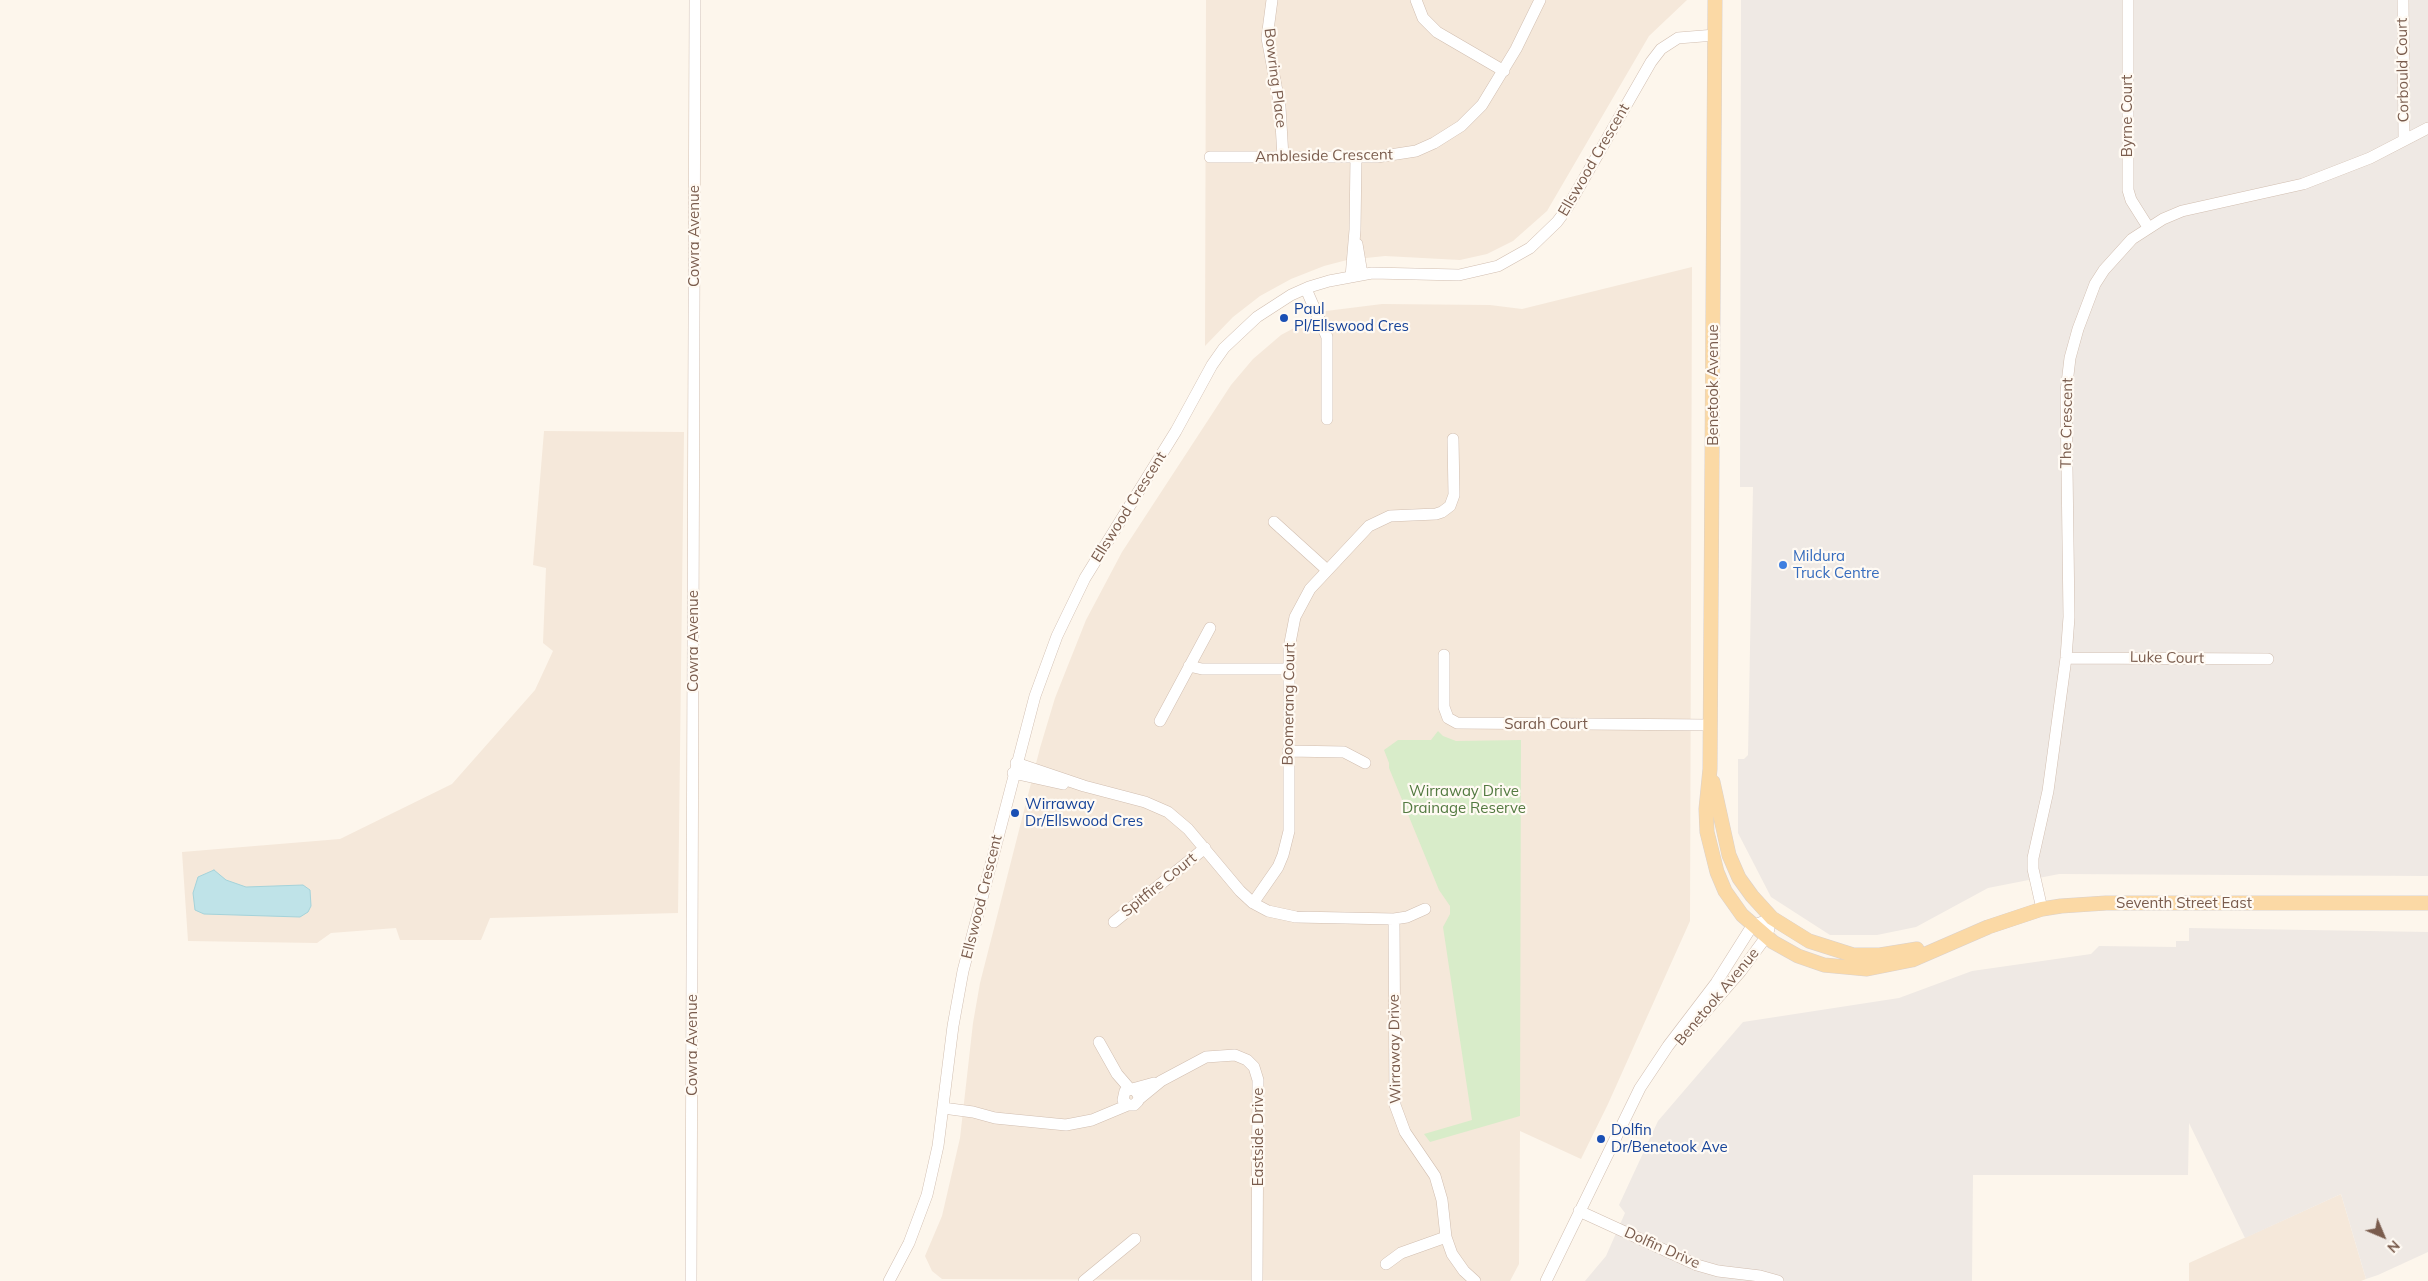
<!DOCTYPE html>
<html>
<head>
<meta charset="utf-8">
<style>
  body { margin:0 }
  #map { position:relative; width:2428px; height:1281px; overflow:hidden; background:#fdf6ec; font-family:Mulish,sans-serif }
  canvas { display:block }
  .north { position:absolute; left:2358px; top:1211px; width:50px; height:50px; -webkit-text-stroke:4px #fffaf3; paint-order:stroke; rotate:135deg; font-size:14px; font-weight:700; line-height:20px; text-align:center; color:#7a5c4d }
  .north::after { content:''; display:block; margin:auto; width:18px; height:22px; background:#7a5c4d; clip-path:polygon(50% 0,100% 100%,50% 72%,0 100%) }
</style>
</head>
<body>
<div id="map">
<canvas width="2428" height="1281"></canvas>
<div class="north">N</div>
</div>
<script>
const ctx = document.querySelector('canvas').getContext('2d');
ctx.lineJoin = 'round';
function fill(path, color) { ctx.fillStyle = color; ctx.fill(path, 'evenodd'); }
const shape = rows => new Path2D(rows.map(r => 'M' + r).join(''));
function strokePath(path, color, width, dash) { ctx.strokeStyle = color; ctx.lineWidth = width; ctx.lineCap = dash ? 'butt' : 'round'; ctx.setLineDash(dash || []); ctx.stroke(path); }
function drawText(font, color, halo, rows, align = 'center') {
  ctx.font = font + ' Mulish,sans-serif'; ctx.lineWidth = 4.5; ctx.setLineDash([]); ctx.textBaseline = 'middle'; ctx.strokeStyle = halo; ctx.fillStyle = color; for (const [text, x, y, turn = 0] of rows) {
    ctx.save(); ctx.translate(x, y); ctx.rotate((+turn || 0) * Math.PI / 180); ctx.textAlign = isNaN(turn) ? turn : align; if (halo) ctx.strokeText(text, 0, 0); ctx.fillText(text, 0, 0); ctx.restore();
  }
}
const residential = shape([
  [1206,0,1687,0,1649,36,1547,211,1513,241,1487,254,1460,260,1385,256,1347,260,1324,266,1291,279,1260,296,1233,317,1205,346],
  [1692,267,1690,921,1608,1104,1581,1159,1520,1131,1519,1264,1510,1281,942,1279,932,1271,925,1256,942,1216,960,1138,973,1023,980,983,1040,748,1055,698,1086,620,1122,552,1231,385,1253,359,1281,335,1326,311,1382,304,1490,305,1522,309],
  [544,431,684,432,678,913,490,918,481,940,400,940,396,928,331,933,317,943,188,941,182,852,340,839,452,784,535,690,553,651,543,643,546,568,533,565],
  [2341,1194,2366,1279,2361,1281,2189,1281,2189,1263]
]);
const industrial = shape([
  [1741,0,2428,0,2428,876,2059,874,1988,888,1916,927,1877,935,1830,935,1771,897,1738,833,1738,759,1744,759,1748,755,1753,487,1740,487],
  [2189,928,2428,932,2428,1252,2378,1275,2366,1279,2341,1194,2245,1238,2189,1123,2188,1175,1973,1175,1972,1281,1585,1281,1606,1256,1625,1213,1619,1205,1658,1121,1743,1022,1899,998,1972,971,2091,954,2099,946,2176,947,2176,941,2189,941]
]);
const green = shape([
  [1438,731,1443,736,1456,741,1521,740,1520,1116,1430,1142,1424,1134,1472,1120,1443,927,1450,914,1450,906,1439,890,1389,768,1389,763,1384,750,1398,740,1431,740]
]);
const water = shape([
  [214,870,226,880,246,887,303,885,310,890,311,906,308,912,300,917,204,914,195,910,193,893,198,877,214,870]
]);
const minor = shape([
  [1272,0,1267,38,1280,107,1283,157],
  [1416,0,1423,18,1437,32,1504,71],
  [2128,0,2128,190,2131,200,2148,227],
  [2403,0,2404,139],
  [1210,157,1377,157,1416,151,1434,143,1461,126,1482,105,1516,49,1540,0],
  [1357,244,1362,274],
  [1351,277,1355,230,1356,157],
  [1306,289,1327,337,1327,419],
  [1274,522,1327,570],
  [1444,655,1444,707,1448,718,1457,723,1710,725],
  [2066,658,2268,659],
  [1189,666,1202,669,1289,669],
  [1160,721,1210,628],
  [1288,751,1344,752,1365,763],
  [1016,763,1084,786,1145,802,1168,812,1188,829,1240,891,1253,903,1268,911,1296,917,1394,919,1407,917,1425,909],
  [1013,773,1063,784],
  [1253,903,1278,867,1283,855,1289,831,1289,648,1295,617,1310,589,1369,526,1390,516,1436,514,1442,512,1450,506,1454,495,1453,439],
  [2042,909,2033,869,2033,858,2048,791,2066,658,2069,617,2066,392,2070,358,2078,329,2095,284,2104,270,2132,239,2163,219,2182,211,2303,184,2370,158,2428,128],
  [1394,919,1395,1105,1405,1132,1435,1176,1442,1200,1446,1237,1452,1254,1464,1271,1475,1281],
  [1114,922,1205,848],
  [1688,1032,1741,971,1766,937,1769,929],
  [1099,1042,1117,1074,1130,1089],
  [1135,1090,1139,1096,1138,1101,1134,1105,1128,1105,1123,1100,1125,1091,1154,1083],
  [1139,1099,1161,1081,1206,1057,1235,1055,1247,1060,1254,1067,1258,1080,1257,1281],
  [943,1108,973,1112,995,1118,1066,1125,1092,1120,1128,1105],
  [1579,1211,1697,1265,1718,1271,1760,1276,1778,1281],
  [1386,1264,1401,1253,1446,1237],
  [691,1281,695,0],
  [889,1281,909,1243,927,1195,938,1146,953,1026,963,971,1035,696,1057,636,1085,578,1176,431,1212,365,1224,348,1257,317,1291,295,1309,287,1329,281,1372,273,1459,275,1498,266,1530,248,1557,222,1566,210,1651,62,1661,49,1678,38,1715,35],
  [1084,1281,1135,1239],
  [1546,1281,1640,1088,1668,1046,1716,983,1752,926,1772,918]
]);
const major = shape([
  [1715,0,1710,769,1706,809,1707,832,1717,872,1725,891,1742,915,1773,942,1798,956,1824,965,1867,969,1912,960,1988,927,2042,909,2061,906,2106,903,2428,903],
  [1713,782,1729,855,1739,878,1752,896,1772,918,1809,941,1853,955,1880,955,1917,949]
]);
const markers = [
  [1284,318,5,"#1a4fb4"],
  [1783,565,5,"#3f7fe0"],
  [1015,813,5,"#1a4fb4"],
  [1601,1139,5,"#1a4fb4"]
];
const streetNames = [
  ["Corbould Court",2403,70,-91],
  ["Bowring Place",1275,78,83],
  ["Byrne Court",2127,116,-90],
  ["Ambleside Crescent",1324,156,-1],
  ["Ellswood Crescent",1594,160,-60],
  ["Cowra Avenue",694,236,-90],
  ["Benetook Avenue",1713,385,-90],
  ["The Crescent",2067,423,-89],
  ["Ellswood Crescent",1129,507,-58],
  ["Cowra Avenue",693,641,-90],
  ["Luke Court",2167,658,1],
  ["Boomerang Court",1289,704,-89],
  ["Sarah Court",1546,724],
  ["Spitfire Court",1159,885,-39],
  ["Ellswood Crescent",982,897,-76],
  ["Seventh Street East",2184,903],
  ["Benetook Avenue",1717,997,-50],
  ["Cowra Avenue",692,1045,-90],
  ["Wirraway Drive",1395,1049,-91],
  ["Eastside Drive",1258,1137,-90],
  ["Dolfin Drive",1662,1248,24]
];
const transitNames = [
  ["Paul",1294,309],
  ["Pl/Ellswood Cres",1294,326],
  ["Wirraway",1025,804],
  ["Dr/Ellswood Cres",1025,821],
  ["Dolfin",1611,1130],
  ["Dr/Benetook Ave",1611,1147]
];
const shopNames = [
  ["Mildura",1793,556],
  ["Truck Centre",1793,573]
];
const parkNames = [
  ["Wirraway Drive",1464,791],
  ["Drainage Reserve",1464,808]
];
fill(residential, '#f5e8da');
fill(industrial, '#efe9e4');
fill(green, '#d8ecc9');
fill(water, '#bfe3e8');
strokePath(water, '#a5d3da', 1);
strokePath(minor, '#d1beb0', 12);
strokePath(major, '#dad1cd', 15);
strokePath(minor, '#fff', 11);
strokePath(major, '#fbd9a5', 14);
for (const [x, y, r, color] of markers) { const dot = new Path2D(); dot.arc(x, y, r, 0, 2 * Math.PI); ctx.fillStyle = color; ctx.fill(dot); strokePath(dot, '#fffaf3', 2); }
drawText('15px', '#7a5c4d', '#fffaf3', streetNames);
drawText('15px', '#164399', '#fffaf3', transitNames, 'left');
drawText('15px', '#366cbe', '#fffaf3', shopNames, 'left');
drawText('15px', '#537a41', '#fffaf3', parkNames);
</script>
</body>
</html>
